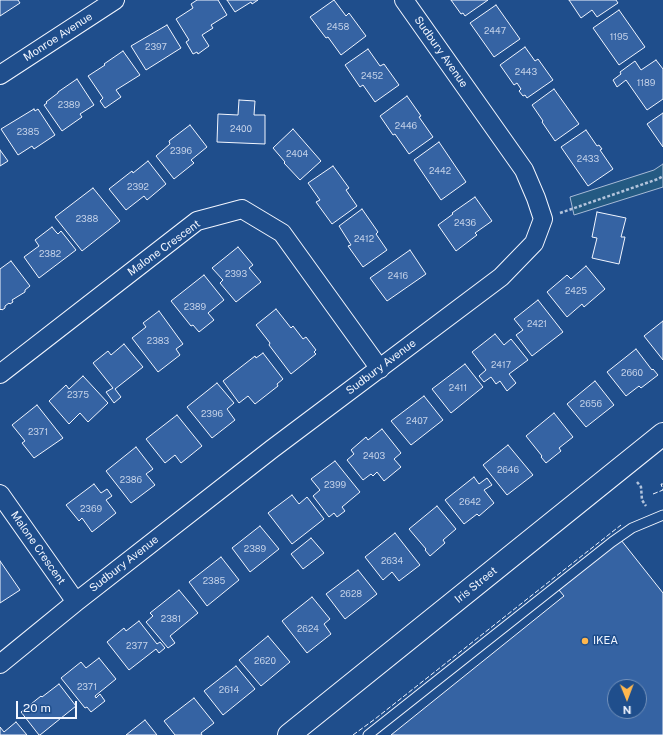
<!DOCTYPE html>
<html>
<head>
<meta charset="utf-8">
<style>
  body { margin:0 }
  #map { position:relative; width:663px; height:735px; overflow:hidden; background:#1f4e8c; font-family:"Public Sans",sans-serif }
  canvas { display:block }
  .north { position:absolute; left:607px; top:679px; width:40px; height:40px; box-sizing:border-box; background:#1f4e8c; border:1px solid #7391ba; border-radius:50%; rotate:179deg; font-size:11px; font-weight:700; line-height:16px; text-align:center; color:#f2f6ff }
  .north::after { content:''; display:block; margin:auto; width:14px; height:18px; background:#ffb74d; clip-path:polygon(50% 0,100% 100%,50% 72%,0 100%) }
  .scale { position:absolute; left:16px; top:701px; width:61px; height:18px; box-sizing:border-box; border:2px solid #f2f6ff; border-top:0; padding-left:5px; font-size:12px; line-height:14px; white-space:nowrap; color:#f2f6ff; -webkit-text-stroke:3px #1f4e8c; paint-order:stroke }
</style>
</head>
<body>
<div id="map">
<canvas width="663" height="735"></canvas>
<div class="north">N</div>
<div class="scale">20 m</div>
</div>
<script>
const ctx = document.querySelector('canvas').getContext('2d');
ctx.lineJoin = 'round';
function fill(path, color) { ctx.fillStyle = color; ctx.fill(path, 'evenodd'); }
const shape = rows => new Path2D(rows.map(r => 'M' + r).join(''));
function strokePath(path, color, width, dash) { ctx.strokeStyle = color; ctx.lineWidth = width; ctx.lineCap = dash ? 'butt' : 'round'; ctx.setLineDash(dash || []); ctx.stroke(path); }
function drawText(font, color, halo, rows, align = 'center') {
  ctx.font = font + ' "Public Sans",sans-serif'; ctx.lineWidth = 3; ctx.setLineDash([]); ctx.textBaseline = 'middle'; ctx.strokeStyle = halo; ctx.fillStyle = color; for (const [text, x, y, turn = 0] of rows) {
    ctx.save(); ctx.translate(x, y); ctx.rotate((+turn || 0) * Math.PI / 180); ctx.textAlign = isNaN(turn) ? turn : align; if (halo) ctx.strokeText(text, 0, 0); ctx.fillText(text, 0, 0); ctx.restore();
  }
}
const green = shape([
  [663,164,663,187,574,215,570,197,654,170,663,164]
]);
const building = shape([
  [0,0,18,0,20,3,0,16,0,0],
  [197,0,218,0,227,15,211,25,213,28,202,35,209,46,198,54,197,52,193,54,186,42,189,40,176,19,193,8,191,4,197,0],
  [227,0,258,0,252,4,251,2,235,12,227,0],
  [334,0,346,16,349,13,366,36,341,55,328,37,326,38,310,17,334,0],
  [451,0,488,0,465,16,463,13,461,14,451,0],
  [569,0,616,0,618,3,597,17,592,10,581,18,569,0],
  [496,5,520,39,494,57,470,23,496,5],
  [619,10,645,47,619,65,593,28,619,10],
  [167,25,181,48,146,70,131,46,167,25],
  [525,47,535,61,538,59,553,80,527,98,525,95,523,96,519,91,521,89,517,83,514,85,500,65,525,47],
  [368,49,380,66,384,64,399,85,375,102,363,85,360,87,345,65,368,49],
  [123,51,140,75,116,90,121,97,105,108,100,101,103,98,88,76,105,65,104,64,123,51],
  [656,60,663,69,663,99,647,110,626,80,617,87,613,80,621,74,620,72,635,61,641,70,656,60],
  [77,79,94,105,80,114,82,117,62,131,44,105,47,103,46,102,58,93,58,92,77,79],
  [554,89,579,124,555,141,542,122,543,121,532,105,554,89],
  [407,96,421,116,419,117,433,137,409,154,395,134,393,135,380,116,407,96],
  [239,100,255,101,254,115,265,115,265,144,217,142,218,114,238,115,239,100],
  [34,109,35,111,38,109,55,135,34,149,32,146,18,155,1,129,34,109],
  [663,113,663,147,647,124,663,113],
  [190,125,207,147,191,160,194,163,174,179,156,156,170,144,169,141,190,125],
  [293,129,321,161,300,180,284,163,285,162,273,148,293,129],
  [586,130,597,146,599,145,602,149,600,150,613,169,588,186,561,147,586,130],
  [439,142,466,182,441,200,414,160,439,142],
  [0,150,8,161,0,166,0,150],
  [148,161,166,184,147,200,144,196,126,210,109,189,132,171,133,173,148,161],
  [333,166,349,188,346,190,357,206,332,224,316,202,320,200,308,183,333,166],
  [93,188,120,221,82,251,55,217,93,188],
  [475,197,492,221,475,233,477,235,456,251,438,225,453,214,452,213,475,197],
  [362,209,378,232,376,234,387,250,363,267,348,246,351,245,339,226,362,209],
  [597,212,626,218,621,237,625,237,619,264,592,258,597,238,592,237,597,212],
  [52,227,56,232,58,234,61,231,76,250,39,278,24,257,39,246,35,240,52,227],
  [238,247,253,265,249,268,261,282,236,302,220,283,223,280,212,268,238,247],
  [410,250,426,274,387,301,370,278,410,250],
  [11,261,30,286,25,290,25,292,12,300,13,302,10,304,9,303,5,306,5,308,2,310,1,309,0,310,0,269,11,261],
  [586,266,605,289,584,307,582,304,567,317,547,292,567,275,571,279,586,266],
  [204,275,224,300,208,313,214,320,199,332,193,325,191,326,171,301,204,275],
  [538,300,563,332,532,356,516,335,523,330,514,319,538,300],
  [276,309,291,328,293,326,303,339,306,337,316,350,314,352,316,354,291,374,269,345,270,343,256,325,276,309],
  [159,311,183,344,176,349,180,355,158,372,132,338,146,327,143,323,159,311],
  [663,321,663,360,644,336,663,321],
  [495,334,504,345,511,339,528,360,509,374,516,383,507,391,500,381,496,384,491,377,484,382,479,376,486,370,472,352,495,334],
  [124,344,143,367,115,389,121,397,114,403,106,392,113,388,93,363,108,351,111,355,124,344],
  [636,349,652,370,653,369,658,375,641,388,639,386,626,396,607,372,636,349],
  [263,353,283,379,277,384,278,386,255,404,248,396,239,403,223,381,255,356,256,358,263,353],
  [465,364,483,387,451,413,432,389,465,364],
  [83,376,108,403,88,422,80,413,69,424,49,401,66,385,69,389,83,376],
  [595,381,614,405,586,427,567,404,595,381],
  [217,383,234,403,227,409,235,420,212,438,187,407,217,383],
  [424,396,443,420,411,445,391,421,424,396],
  [37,405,63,438,34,458,22,443,25,441,12,425,37,405],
  [554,413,573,437,559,448,561,451,546,463,541,457,542,456,526,436,554,413],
  [177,415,202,446,181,463,175,455,165,463,146,439,177,415],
  [382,429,401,453,394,459,401,467,384,481,377,472,373,476,371,474,363,480,347,460,354,454,351,450,366,437,368,440,382,429],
  [508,445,533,475,507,495,483,465,508,445],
  [136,447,153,469,146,474,155,485,131,503,106,471,136,447],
  [335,461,360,492,342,507,345,511,337,517,334,513,329,517,313,496,320,490,311,479,335,461],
  [474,477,479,484,487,478,492,485,484,490,494,503,479,516,477,514,464,524,445,500,474,477],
  [94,484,101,493,107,489,112,496,106,500,116,513,92,532,82,518,79,521,66,505,94,484],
  [292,495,299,504,307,497,324,519,292,544,268,513,292,495],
  [437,506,456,529,443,540,445,543,430,556,425,550,426,549,409,529,437,506],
  [260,526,279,549,250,572,232,548,260,526],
  [395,533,420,565,399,581,392,572,383,580,365,557,395,533],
  [311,538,324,553,303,569,291,554,311,538],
  [621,540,663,593,663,735,391,735,564,596,559,590,621,540],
  [615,687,639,687,639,711,615,711,615,687],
  [221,557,239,580,207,606,189,582,221,557],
  [0,561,20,590,0,603,0,561],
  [358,570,377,594,345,619,326,594,358,570],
  [179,590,198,613,170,636,175,643,168,648,146,622,153,616,150,613,179,590],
  [312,597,330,619,324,624,331,634,307,653,282,621,312,597],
  [139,621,157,644,160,642,165,648,159,653,156,649,129,670,107,642,124,628,126,631,139,621],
  [268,636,290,662,261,686,239,660,268,636],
  [99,658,116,679,95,696,96,698,100,694,105,701,91,712,87,707,85,708,61,678,81,662,86,668,99,658],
  [236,666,255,689,223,715,204,691,236,666],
  [59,684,76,706,40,735,39,735,21,712,41,696,42,697,59,684],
  [194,698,214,723,201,733,202,735,175,735,164,721,194,698],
  [145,720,157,735,126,735,145,720],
  [16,722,27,735,0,735,0,727,4,732,16,722]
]);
const path = shape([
  [560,213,658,179,663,176],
  [637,482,641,487,642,500,646,506]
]);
const service = shape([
  [368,735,612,542,632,528,663,515]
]);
const minor = shape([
  [0,75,115,0],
  [0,374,197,221,242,209,282,233,380,369],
  [0,494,76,602],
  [0,664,76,602,272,449,501,277,534,243,543,219,536,198,524,170,404,0]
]);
const tertiary = shape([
  [289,735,663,434]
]);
const fence = shape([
  [653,494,663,490,661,484,663,484],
  [353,735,375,719,621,525]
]);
const markers = [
  [585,641,4,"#ffb74d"]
];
const numberNames = [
  ["2458",338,27],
  ["2447",495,31],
  ["1195",619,37],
  ["2397",156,47],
  ["2443",526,72],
  ["2452",372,76],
  ["1189",646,83],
  ["2389",69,105],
  ["2446",406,126],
  ["2400",241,129],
  ["2385",28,132],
  ["2396",181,151],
  ["2404",297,154],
  ["2433",588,159],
  ["2442",440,171],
  ["2392",138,187],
  ["2388",87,219],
  ["2436",465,223],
  ["2412",364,239],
  ["2382",50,254],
  ["2393",236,274],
  ["2416",398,276],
  ["2425",576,291],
  ["2389",195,307],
  ["2421",537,324],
  ["2383",158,341],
  ["2417",501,365],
  ["2660",632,373],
  ["2411",458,388],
  ["2375",78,395],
  ["2656",591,404],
  ["2396",212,414],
  ["2407",417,421],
  ["2371",38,432],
  ["2403",374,456],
  ["2646",508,470],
  ["2386",131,480],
  ["2399",335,485],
  ["2642",470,502],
  ["2369",91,509],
  ["2389",255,549],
  ["2634",392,561],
  ["2385",214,581],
  ["2628",351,594],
  ["2381",171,619],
  ["2624",308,629],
  ["2377",137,646],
  ["2620",265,661],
  ["2371",87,687],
  ["2614",229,690]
];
const streetNames = [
  ["Monroe Avenue",58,37,-33],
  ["Sudbury Avenue",441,52,55],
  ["Malone Crescent",164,248,-36],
  ["Sudbury Avenue",381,367,-37],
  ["Malone Crescent",38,548,55],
  ["Sudbury Avenue",124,564,-38],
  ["Iris Street",476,585,-39]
];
const poiNames = [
  ["IKEA",593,641]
];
fill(green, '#245a82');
strokePath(green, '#a8bbd7', 1);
fill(building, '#3563a3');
strokePath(building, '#f2f6ff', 1);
strokePath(service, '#f2f6ff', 11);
strokePath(minor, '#f2f6ff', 20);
strokePath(tertiary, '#f2f6ff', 24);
strokePath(path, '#b3c4dc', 2.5, [3, 2]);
strokePath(service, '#1f4e8c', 9);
strokePath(minor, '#1f4e8c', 18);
strokePath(tertiary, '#1f4e8c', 22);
strokePath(fence, '#f2f6ff', 1, [5, 2]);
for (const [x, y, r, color] of markers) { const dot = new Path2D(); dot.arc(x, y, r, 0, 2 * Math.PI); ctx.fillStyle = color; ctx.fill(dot); strokePath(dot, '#1f4e8c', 1.5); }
drawText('9px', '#c3d1e8', null, numberNames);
drawText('11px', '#f2f6ff', '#1f4e8c', streetNames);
drawText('11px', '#f2f6ff', '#1f4e8c', poiNames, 'left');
</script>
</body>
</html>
